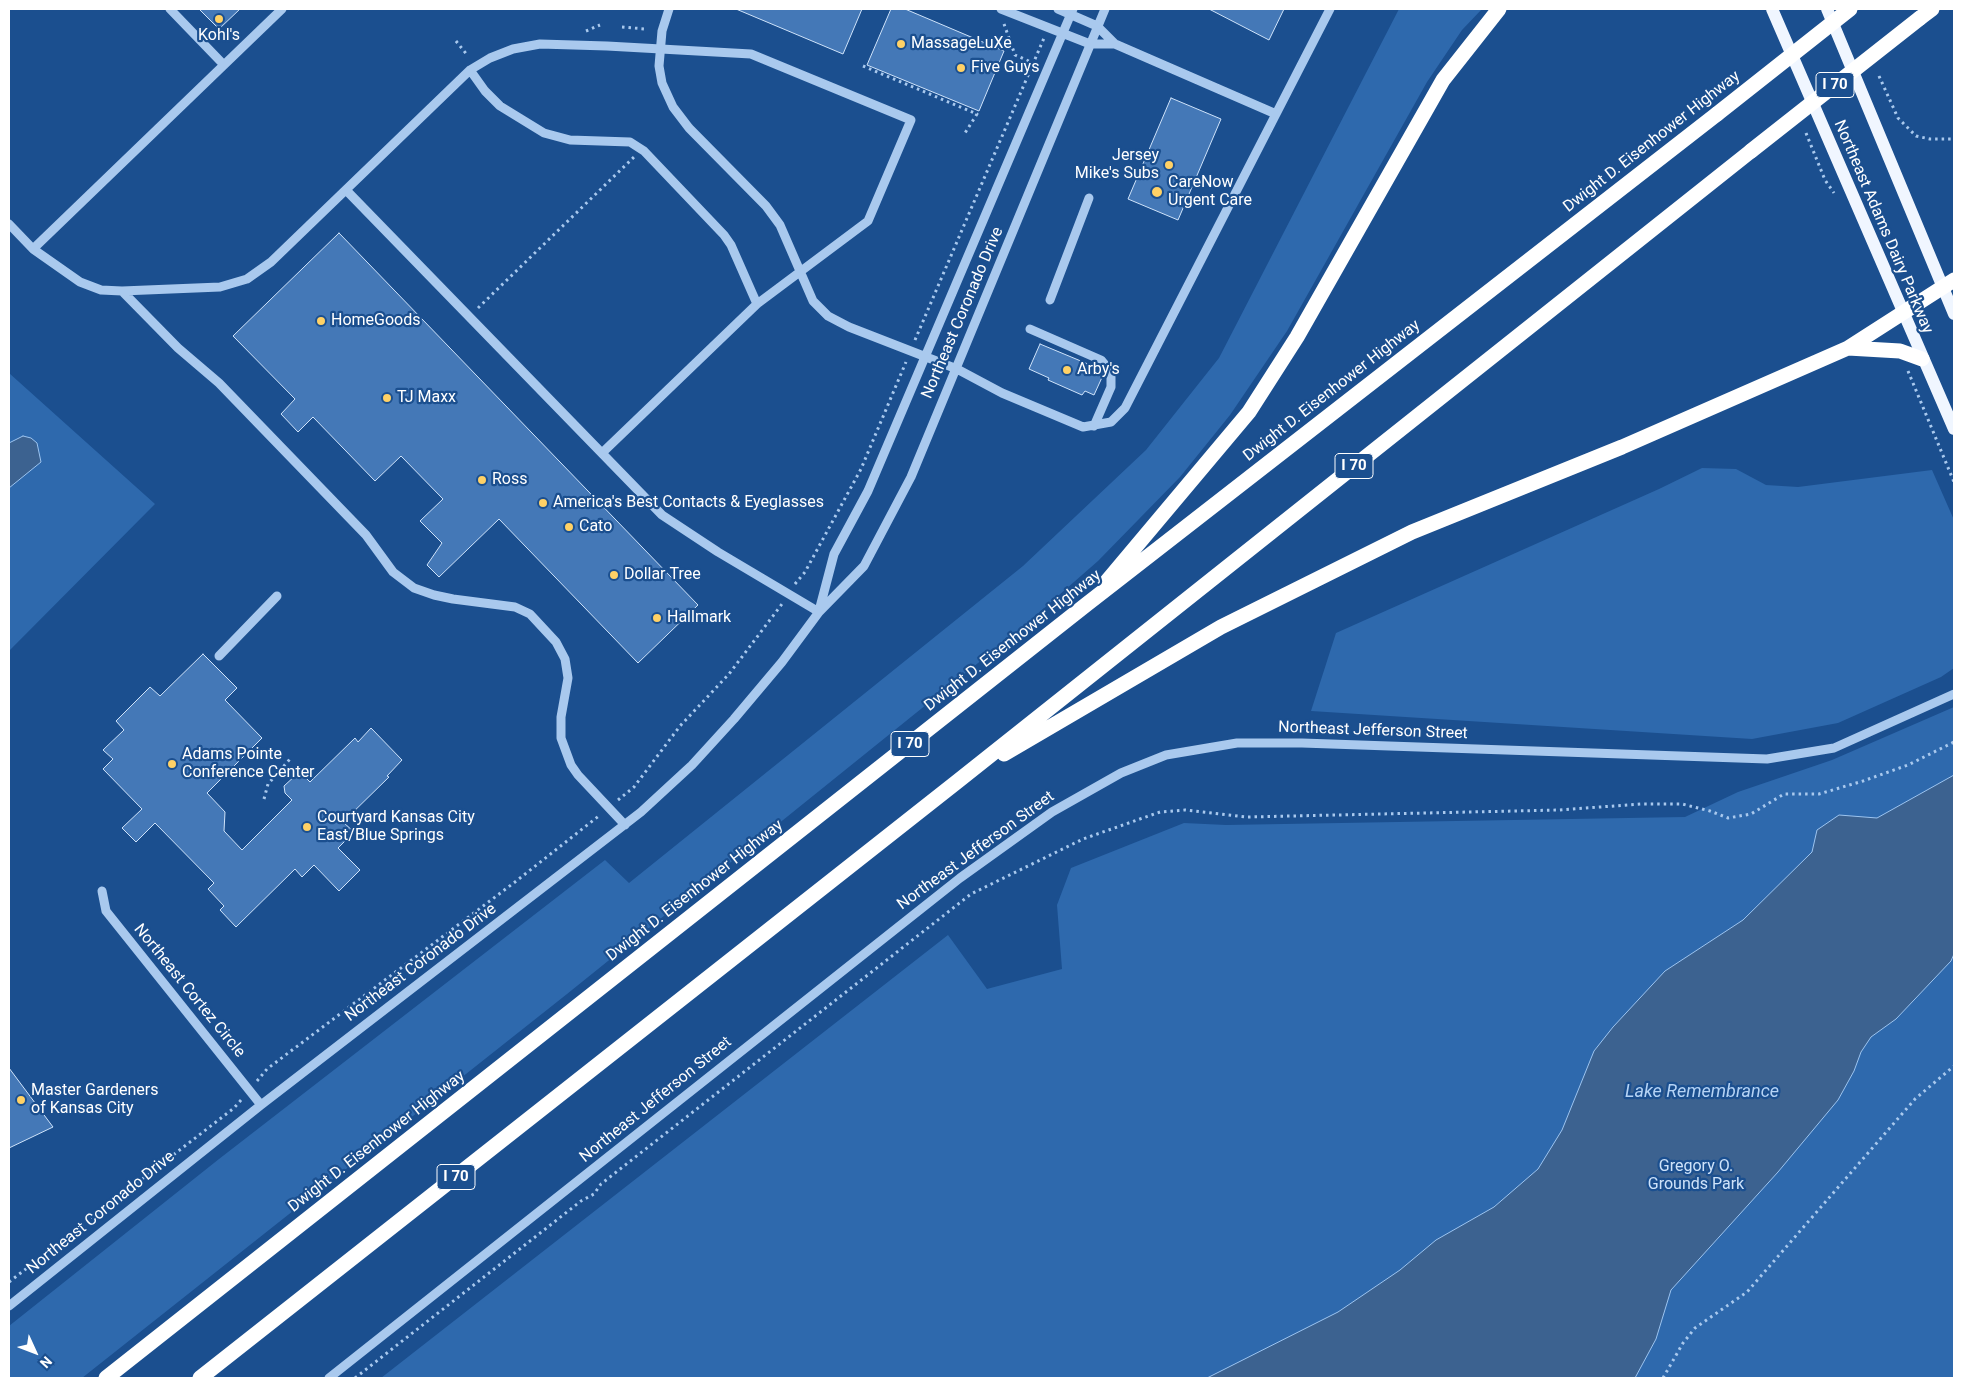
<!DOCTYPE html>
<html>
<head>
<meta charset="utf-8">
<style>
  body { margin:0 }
  #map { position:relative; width:1963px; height:1387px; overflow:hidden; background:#1b4f8f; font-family:Roboto,sans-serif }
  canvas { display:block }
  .frame { position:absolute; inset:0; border:10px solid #fff; pointer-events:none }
  .north { position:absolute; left:10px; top:1327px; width:50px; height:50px; -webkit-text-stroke:4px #1b4f8f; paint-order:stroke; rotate:133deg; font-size:14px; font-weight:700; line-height:20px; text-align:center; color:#fff }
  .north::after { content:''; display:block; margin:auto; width:18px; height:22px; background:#fff; clip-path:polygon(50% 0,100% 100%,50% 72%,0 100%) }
</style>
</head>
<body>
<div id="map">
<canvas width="1963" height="1387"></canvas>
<div class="frame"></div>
<div class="north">N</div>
</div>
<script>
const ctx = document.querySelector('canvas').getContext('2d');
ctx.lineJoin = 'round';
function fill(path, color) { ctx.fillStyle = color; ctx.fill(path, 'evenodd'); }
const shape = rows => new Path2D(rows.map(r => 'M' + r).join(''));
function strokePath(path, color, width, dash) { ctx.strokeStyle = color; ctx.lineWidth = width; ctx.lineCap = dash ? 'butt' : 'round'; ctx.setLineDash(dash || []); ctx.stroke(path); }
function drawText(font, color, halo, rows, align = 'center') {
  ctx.font = font + ' Roboto,sans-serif'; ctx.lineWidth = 4.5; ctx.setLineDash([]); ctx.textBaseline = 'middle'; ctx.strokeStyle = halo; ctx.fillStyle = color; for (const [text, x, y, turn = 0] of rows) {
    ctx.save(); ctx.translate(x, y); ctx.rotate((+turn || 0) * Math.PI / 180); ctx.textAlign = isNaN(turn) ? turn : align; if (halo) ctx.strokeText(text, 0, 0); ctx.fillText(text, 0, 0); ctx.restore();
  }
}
const green = shape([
  [1399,9,1482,9,1462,30,1427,82,1287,331,1230,415,1180,477,1098,561,1019,630,567,994,82,1378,9,1378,9,1326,219,1159,605,860,629,883,1023,566,1146,450,1219,358],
  [9,373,155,504,9,651],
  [1702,468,1736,469,1766,485,1798,487,1932,470,1954,520,1954,668,1941,677,1838,723,1752,739,1311,711,1336,633,1659,489],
  [1954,707,1954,1378,381,1378,948,935,987,989,1062,969,1057,905,1071,868,1184,823,1226,825,1685,817,1738,792,1832,760]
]);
const water = shape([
  [23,436,31,438,37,443,41,462,9,488,9,443,23,436],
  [1954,775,1954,954,1951,961,1896,1019,1871,1037,1861,1052,1854,1071,1838,1100,1778,1172,1671,1290,1656,1339,1635,1378,1207,1378,1338,1312,1400,1270,1436,1240,1494,1207,1538,1169,1562,1130,1594,1051,1613,1027,1665,971,1743,920,1812,852,1817,830,1839,815,1877,818,1954,775]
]);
const building = shape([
  [199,9,240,9,219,29,199,9],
  [736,9,862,9,843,54,736,9],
  [891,9,905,9,1004,51,979,111,867,65,891,9],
  [1209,9,1284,9,1269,40,1209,9],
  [1171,98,1221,119,1178,220,1128,199,1171,98],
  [339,233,698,605,638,663,499,519,439,577,427,565,442,543,420,521,443,499,401,456,375,481,313,417,298,432,281,414,295,399,233,336,339,233],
  [1040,344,1100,369,1104,373,1094,395,1085,391,1082,395,1048,380,1049,378,1029,369,1040,344],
  [203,654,237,688,225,700,262,738,207,793,225,812,224,831,242,850,292,800,285,793,284,786,296,775,303,775,310,782,355,738,358,742,371,728,402,760,387,776,389,777,343,822,354,832,338,848,360,870,339,891,314,865,302,877,295,869,236,927,220,910,224,906,208,889,214,883,155,823,136,842,122,828,142,809,103,769,113,759,103,750,124,730,116,721,150,687,160,696,203,654],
  [9,1068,53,1127,9,1148,9,1068]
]);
const path = shape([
  [1004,24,1015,55,1033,63],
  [622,27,645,29],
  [586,31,600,25],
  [456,41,468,56],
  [863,66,977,114,965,133],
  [1879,76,1898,118,1916,136,1930,139,1954,139],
  [1806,133,1825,180,1834,193],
  [478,308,634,157],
  [915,340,1044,38],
  [1908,371,1954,482],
  [795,584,805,572,861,469,906,362],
  [264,799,268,784,290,759],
  [618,800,634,787,680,726,729,674,782,604],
  [257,1081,267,1069,515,882,600,815],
  [9,1282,234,1108,242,1099],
  [355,1378,581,1201,594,1194,601,1184,971,894,1083,839,1160,812,1185,810,1247,817,1559,810,1641,804,1682,804,1710,811,1728,818,1751,814,1784,794,1819,794,1863,781,1908,765,1954,742],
  [1663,1378,1683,1343,1695,1328,1747,1292,1915,1099,1954,1066]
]);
const minor = shape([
  [170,9,224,65],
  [669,9,662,31,659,66,662,83,673,107,689,128,766,206,780,225,813,301,828,316,849,327,957,369,1002,393,1083,427,1111,422,1125,408,1276,114],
  [1001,9,1090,44,1115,44],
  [1058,9,1097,26,1115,44,1276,114,1330,9],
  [470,70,485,91,500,106,544,133,570,140,630,142,644,151,724,235,731,245,757,304],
  [346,190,662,515,718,552,819,612],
  [9,224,33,249,80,282,101,290,122,291,220,287,247,279,271,262,470,70,490,58,513,49,540,44,607,46,751,54,911,120,868,221,757,304,602,453],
  [33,249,282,9],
  [122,291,178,348,219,383,366,535,393,572,414,588,434,595,453,599,515,607,530,614,556,642,565,659,568,678,561,717,561,738,571,765,578,775,625,825],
  [1050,300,1089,198],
  [1030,329,1101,360,1111,372,1111,387,1094,426],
  [819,611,834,554,868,491,1073,9],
  [219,656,277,596],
  [102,891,106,911,261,1105],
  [9,1306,261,1105,641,812,692,765,734,719,782,662,819,612,864,566,911,477,1105,9],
  [329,1378,960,878,1052,812,1121,773,1166,755,1237,743,1302,743,1767,759,1834,748,1954,694]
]);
const major = shape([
  [1772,9,1954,429],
  [1827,9,1954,314]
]);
const highway = shape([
  [1920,18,1932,9],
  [1848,348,1900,351,1922,359],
  [1107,581,1249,412,1297,337,1443,80,1499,9],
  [1004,754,1221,627,1412,532,1622,447,1848,348,1954,280],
  [106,1378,1087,604,1717,114],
  [200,1378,958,781,1751,151]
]);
const highwayBridge = shape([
  [1717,114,1850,9],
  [1751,151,1920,18]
]);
const markers = [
  [219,19,5,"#ffd166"],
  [901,44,5,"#ffd166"],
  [961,68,5,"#ffd166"],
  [1169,165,5,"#ffd166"],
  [1157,192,6,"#ffd166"],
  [321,321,5,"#ffd166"],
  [1067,370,5,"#ffd166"],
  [387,398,5,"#ffd166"],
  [482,480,5,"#ffd166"],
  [543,503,5,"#ffd166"],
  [569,527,5,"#ffd166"],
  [614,575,5,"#ffd166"],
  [657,618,5,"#ffd166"],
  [172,764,5,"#ffd166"],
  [307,827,5,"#ffd166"],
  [21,1100,5,"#ffd166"]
];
const shields = [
  [1835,85,38],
  [1354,466,38],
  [910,744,38],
  [456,1177,38]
];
const shieldNames = [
  ["I 70",1835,85],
  ["I 70",1354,466],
  ["I 70",910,744],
  ["I 70",456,1177]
];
const poiNames = [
  ["Kohl's",219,36,"center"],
  ["MassageLuXe",911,44],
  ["Five Guys",971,68],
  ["Jersey",1159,156,"right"],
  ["Mike's Subs",1159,174,"right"],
  ["CareNow",1168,183],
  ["Urgent Care",1168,201],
  ["HomeGoods",331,321],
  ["Arby's",1077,370],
  ["TJ Maxx",397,398],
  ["Ross",492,480],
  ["America's Best Contacts & Eyeglasses",553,503],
  ["Cato",579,527],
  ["Dollar Tree",624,575],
  ["Hallmark",667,618],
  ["Adams Pointe",182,755],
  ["Conference Center",182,773],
  ["Courtyard Kansas City",317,818],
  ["East/Blue Springs",317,836],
  ["Master Gardeners",31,1091],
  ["of Kansas City",31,1109]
];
const streetNames = [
  ["Dwight D. Eisenhower Highway",1652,142,-38],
  ["Northeast Adams Dairy Parkway",1883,227,67],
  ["Northeast Coronado Drive",963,313,-67],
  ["Dwight D. Eisenhower Highway",1332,391,-38],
  ["Dwight D. Eisenhower Highway",1013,641,-38],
  ["Northeast Jefferson Street",1373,731,2],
  ["Northeast Jefferson Street",976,851,-36],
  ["Dwight D. Eisenhower Highway",695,891,-38],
  ["Northeast Coronado Drive",421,963,-37],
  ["Northeast Cortez Circle",189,991,51],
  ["Northeast Jefferson Street",656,1100,-39],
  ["Dwight D. Eisenhower Highway",377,1142,-38],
  ["Northeast Coronado Drive",101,1213,-39]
];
const parkNames = [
  ["Gregory O.",1696,1167],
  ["Grounds Park",1696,1185]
];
const waterNames = [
  ["Lake Remembrance",1702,1092]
];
fill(green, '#2e69ad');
fill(water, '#3c6290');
strokePath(water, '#9cc4f0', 1);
fill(building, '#4478b7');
strokePath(building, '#cfe3fa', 1);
strokePath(path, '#a9c9ee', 3, [2.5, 4]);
strokePath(minor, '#a9c9ee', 9);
strokePath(major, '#f0f6ff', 12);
strokePath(highway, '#fff', 15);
strokePath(highwayBridge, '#fff', 15);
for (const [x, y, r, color] of markers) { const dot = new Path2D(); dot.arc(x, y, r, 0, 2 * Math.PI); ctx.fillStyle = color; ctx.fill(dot); strokePath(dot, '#1b4f8f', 2); }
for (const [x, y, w] of shields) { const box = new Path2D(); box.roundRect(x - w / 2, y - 12.5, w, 25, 4); ctx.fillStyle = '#1b4f8f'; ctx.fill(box); strokePath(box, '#fff', 1); }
drawText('bold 15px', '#fff', null, shieldNames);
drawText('16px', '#fff', '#1b4f8f', poiNames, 'left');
drawText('16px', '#fff', '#1b4f8f', streetNames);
drawText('16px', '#cfe3fa', '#1b4f8f', parkNames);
drawText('italic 18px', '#b5d3f5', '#1b4f8f', waterNames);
</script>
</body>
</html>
